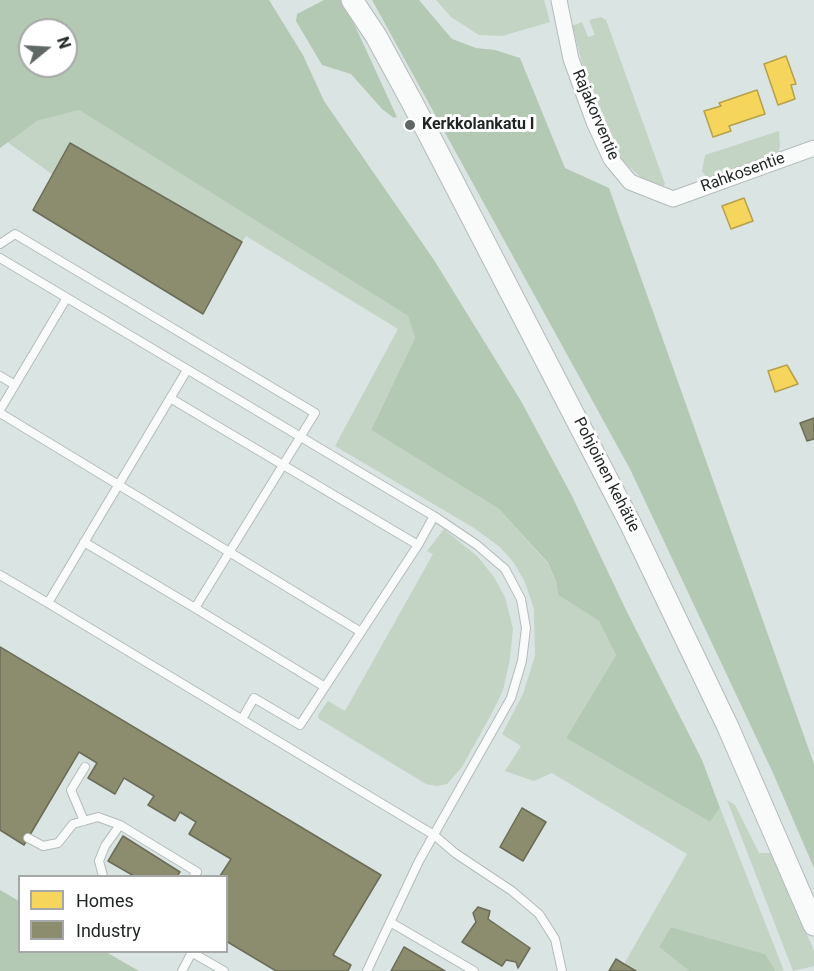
<!DOCTYPE html>
<html>
<head>
<meta charset="utf-8">
<style>
  body { margin:0 }
  #map { position:relative; width:814px; height:971px; overflow:hidden; background:#dae4e2; font-family:Roboto,sans-serif }
  canvas { display:block }
  .legend { position:absolute; left:18px; top:875px; width:210px; height:78px; box-sizing:border-box; background:#fff; border:2px solid #a5a8a7; margin:0; padding:8px 10px; list-style:none; font-size:18px; color:#1f2524 }
  .legend li { display:flex; align-items:center; gap:12px; height:30px }
  .legend b { width:30px; border:2px solid #a5a8a7 }
  .north { position:absolute; left:18px; top:18px; width:60px; height:60px; box-sizing:border-box; background:#fff; border:2px solid #a5a8a7; border-radius:50%; rotate:72deg; font-size:16px; font-weight:700; line-height:24px; text-align:center; color:#1f2524 }
  .north::after { content:''; display:block; margin:auto; width:21px; height:27px; background:#606866; clip-path:polygon(50% 0,100% 100%,50% 72%,0 100%) }
</style>
</head>
<body>
<div id="map">
<canvas width="814" height="971"></canvas>
<ul class="legend">
<li><b style="height:16px;background:#f6d55c"></b>Homes</li>
<li><b style="height:16px;background:#8c8c6e"></b>Industry</li>
</ul>
<div class="north">N</div>
</div>
<script>
const ctx = document.querySelector('canvas').getContext('2d');
ctx.lineJoin = 'round';
function fill(path, color) { ctx.fillStyle = color; ctx.fill(path, 'evenodd'); }
const shape = rows => new Path2D(rows.map(r => 'M' + r).join(''));
function strokePath(path, color, width, dash) { ctx.strokeStyle = color; ctx.lineWidth = width; ctx.lineCap = dash ? 'butt' : 'round'; ctx.setLineDash(dash || []); ctx.stroke(path); }
function drawText(font, color, halo, rows, align = 'center') {
  ctx.font = font + ' Roboto,sans-serif'; ctx.lineWidth = 6; ctx.setLineDash([]); ctx.textBaseline = 'middle'; ctx.strokeStyle = halo; ctx.fillStyle = color; for (const [text, x, y, turn = 0] of rows) {
    ctx.save(); ctx.translate(x, y); ctx.rotate((+turn || 0) * Math.PI / 180); ctx.textAlign = isNaN(turn) ? turn : align; if (halo) ctx.strokeText(text, 0, 0); ctx.fillText(text, 0, 0); ctx.restore();
  }
}
const green = shape([
  [436,0,544,0,550,22,502,36,479,35,451,17],
  [601,17,606,20,665,184,663,186,645,181,619,158,585,73,572,26,582,22,588,37,595,35,589,20],
  [79,110,408,316,415,338,371,430,499,509,548,564,556,581,558,595,599,621,616,655,566,738,710,822,720,808,784,971,776,971,765,954,671,927,659,947,689,971,636,971,624,964,687,854,552,773,534,781,505,771,521,746,502,734,523,694,535,656,534,609,525,582,514,563,500,547,474,528,335,446,398,329,246,236,242,242,71,143,53,175,6,141,37,121],
  [779,131,780,147,778,153,707,178,702,171,705,155],
  [444,529,478,557,494,577,505,597,513,629,510,659,503,690,493,711,462,767,447,784,437,786,426,784,319,719,318,715,328,701,345,711,433,554,427,551],
  [727,800,735,805,759,853,773,853,814,951,814,966,793,971]
]);
const forest = shape([
  [0,0,269,0,303,55,324,101,434,260,521,401,572,496,626,610,702,760,720,808,710,822,566,738,616,655,599,621,558,595,556,581,548,563,499,509,371,430,415,338,408,316,79,110,37,121,0,148],
  [30,30,66,30,66,66,30,66],
  [324,0,343,0,397,117,394,118,382,109,351,74,322,65,296,21,297,14],
  [372,0,419,0,452,39,476,48,495,50,520,58,565,168,609,188,814,764,814,868,773,773,630,469],
  [0,890,19,901,20,952,106,952,139,971,0,971],
  [671,927,765,954,776,971,689,971,659,947]
]);
const homes = shape([
  [786,56,796,84,791,85,795,99,778,105,764,64,786,56],
  [757,90,765,114,729,126,731,131,713,137,704,111,721,106,719,103,757,90],
  [744,198,753,221,731,229,722,206,744,198],
  [787,365,798,384,775,392,768,371,787,365]
]);
const industry = shape([
  [70,143,242,242,203,314,33,210,70,143],
  [814,418,814,439,807,441,800,423,814,418],
  [0,647,381,875,333,955,351,965,348,971,276,971,226,941,226,876,220,876,231,859,189,834,196,822,180,812,175,821,148,805,154,796,124,778,115,794,88,778,97,763,79,752,24,845,0,830,0,647],
  [522,808,546,822,523,861,500,847,522,808],
  [123,836,180,872,177,876,134,876,108,861,123,836],
  [478,907,490,911,488,919,530,948,518,968,516,962,506,960,502,966,462,942,476,922,473,913,478,907],
  [404,947,445,971,391,971,404,947],
  [616,959,624,964,636,971,609,971,616,959]
]);
const service = shape([
  [0,244,15,234,315,413,195,608,325,687],
  [0,258,437,518,477,545,505,569,521,599,526,628,522,661,511,698,419,861,367,971],
  [187,370,48,603,434,835,455,853,512,891,539,914,555,939,562,971],
  [0,376,15,385],
  [170,398,418,545,300,725,254,698,242,719],
  [0,410,66,299],
  [0,413,361,632],
  [84,542,195,608],
  [418,545,434,516],
  [0,575,48,603],
  [84,821,71,790,85,767],
  [28,838,43,846,58,843,73,824,98,817,120,825],
  [103,876,99,861,105,846,120,825,197,872,194,876],
  [390,922,474,971],
  [191,952,224,971],
  [182,971,192,952]
]);
const minor = shape([
  [559,0,571,59,594,122,611,159,630,182,673,199,814,148]
]);
const secondary = shape([
  [352,0,376,36,413,104,631,525,728,727,814,925]
]);
const markers = [
  [410,125,6,"#606866"]
];
const streetNames = [
  ["Rajakorventie",595,115,67],
  ["Rahkosentie",743,173,-20],
  ["Pohjoinen kehätie",606,475,63]
];
const poiNames = [
  ["Kerkkolankatu I",422,125]
];
fill(green, '#c3d3c4');
fill(forest, '#b4c9b3');
fill(homes, '#f6d55c');
strokePath(homes, '#b6a04b', 1.5);
fill(industry, '#8c8c6e');
strokePath(industry, '#6b6d58', 1.5);
strokePath(service, '#b4bbba', 10);
strokePath(minor, '#b4bbba', 17);
strokePath(secondary, '#b4bbba', 23);
strokePath(service, '#f9fbfb', 8);
strokePath(minor, '#f9fbfb', 15);
strokePath(secondary, '#f9fbfb', 21);
for (const [x, y, r, color] of markers) { const dot = new Path2D(); dot.arc(x, y, r, 0, 2 * Math.PI); ctx.fillStyle = color; ctx.fill(dot); strokePath(dot, '#fff', 2); }
drawText('16px', '#1f2524', '#fff', streetNames);
drawText('bold 16px', '#1f2524', '#fff', poiNames, 'left');
</script>
</body>
</html>
